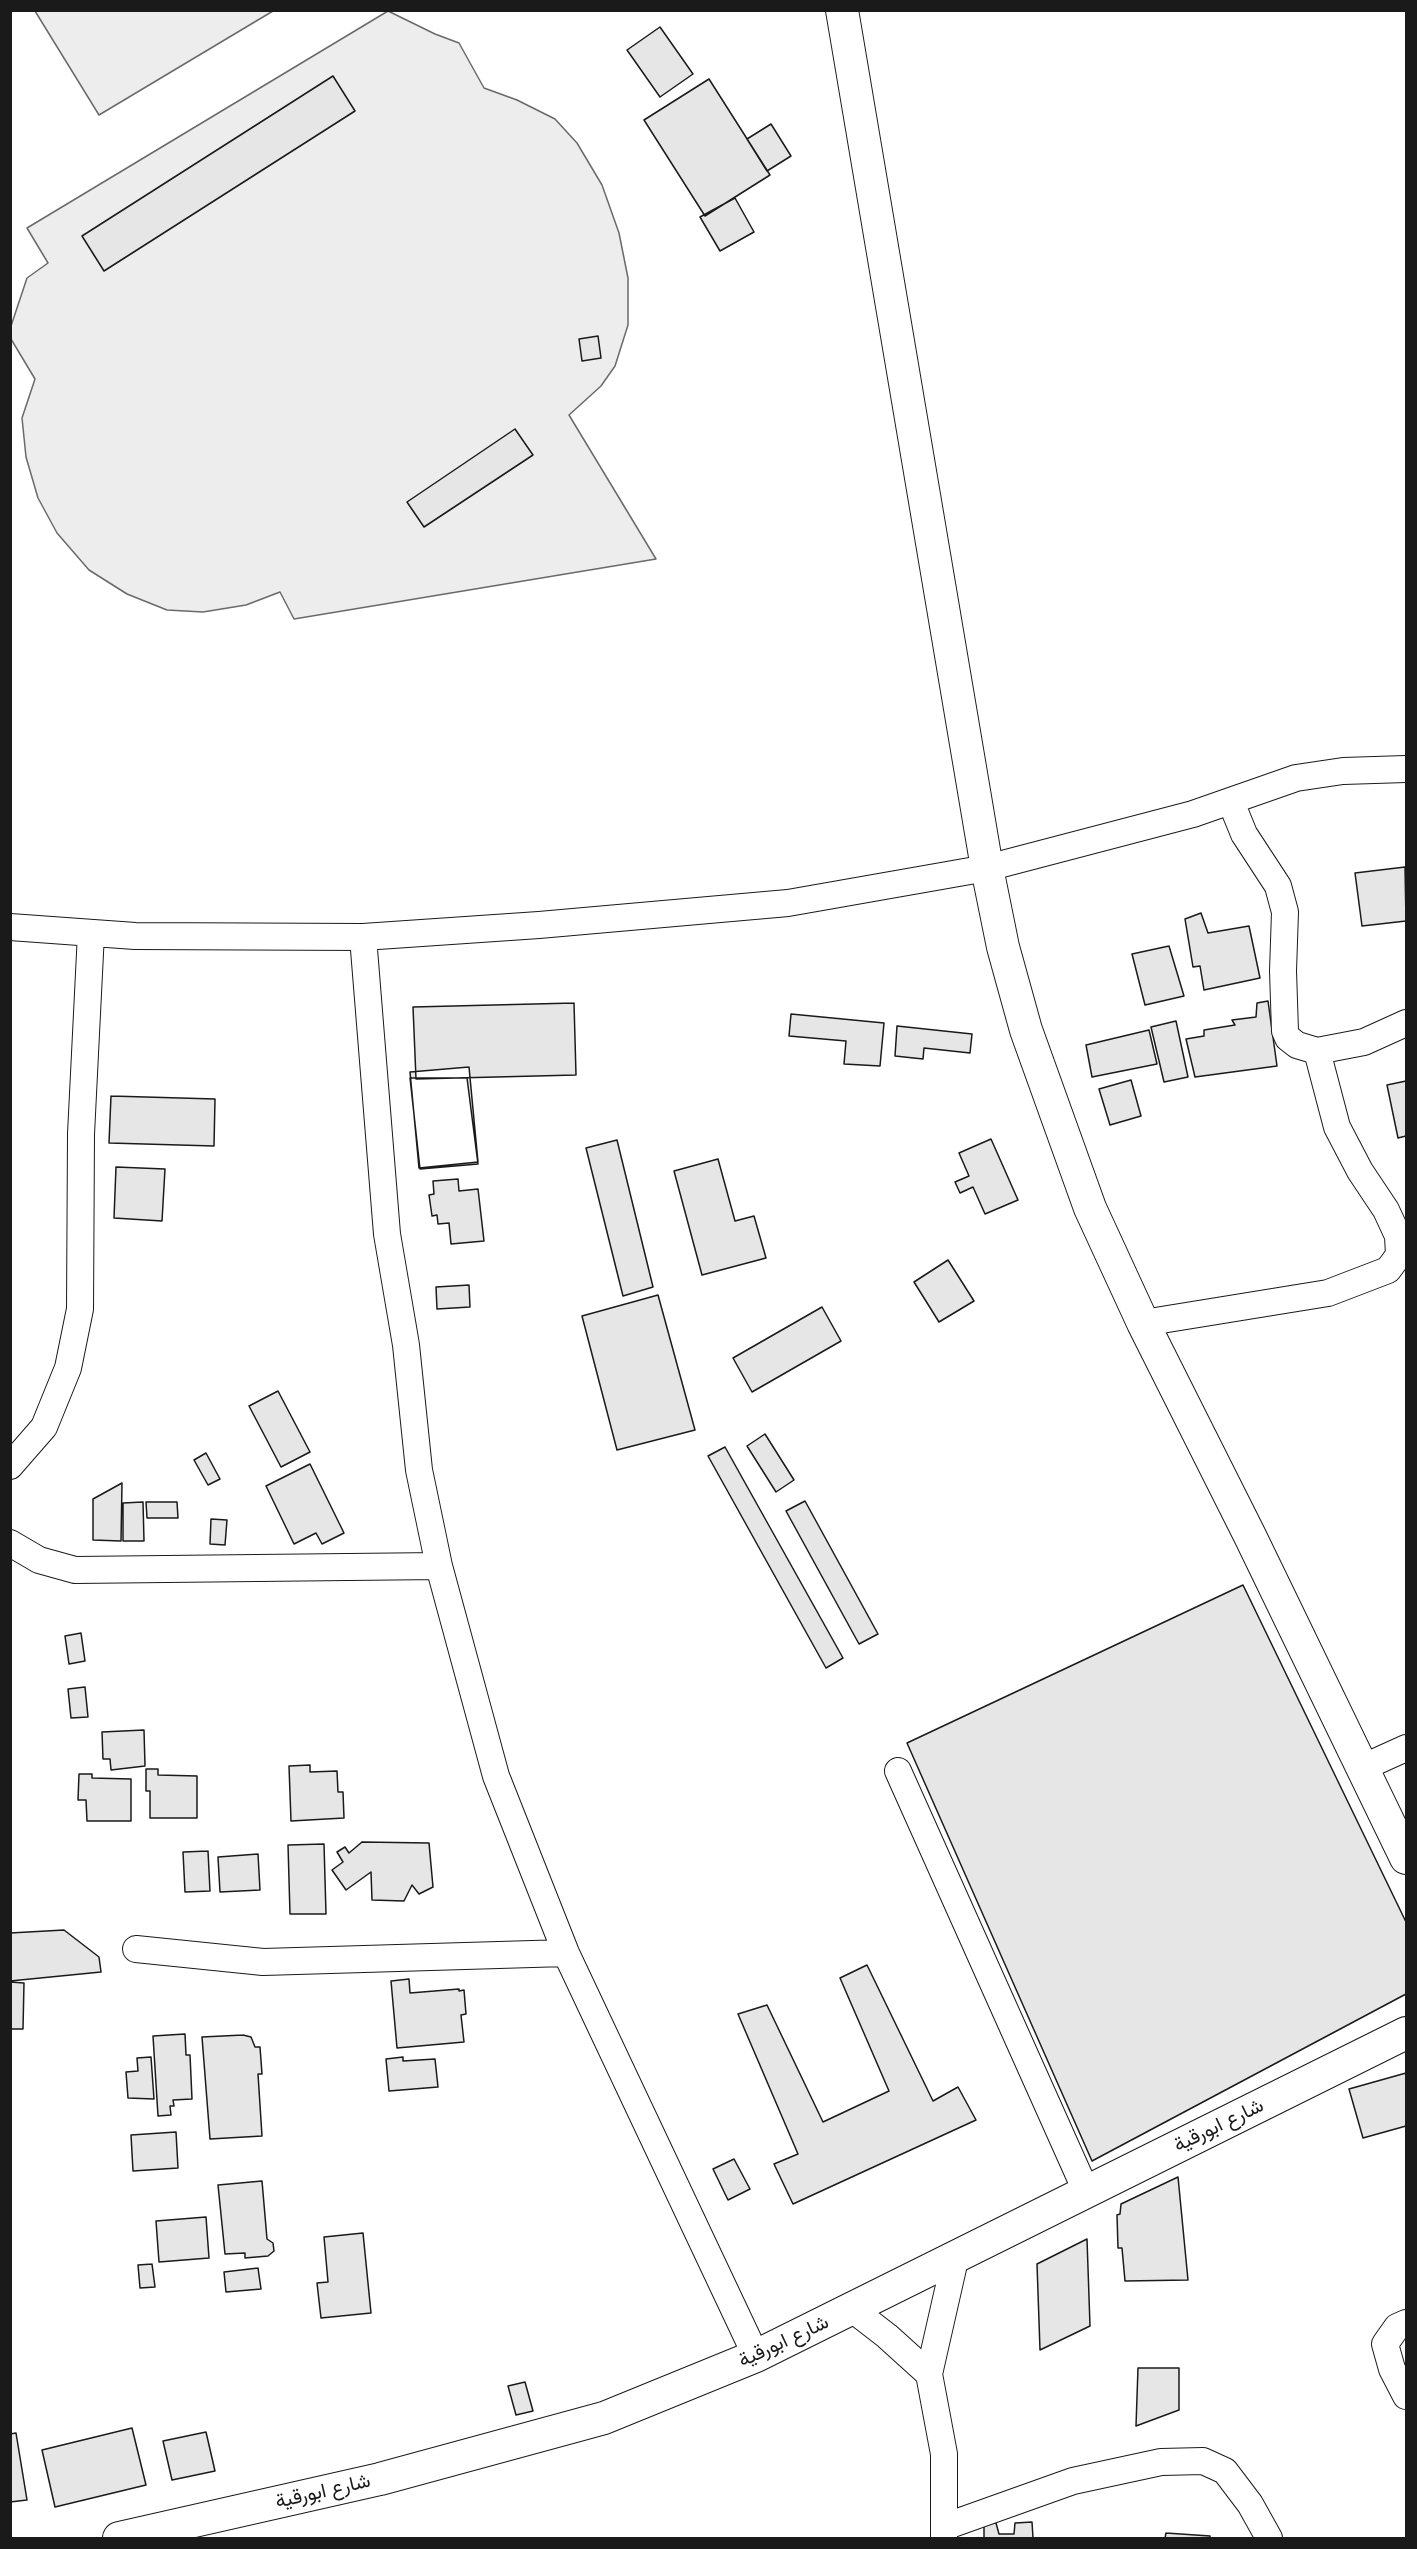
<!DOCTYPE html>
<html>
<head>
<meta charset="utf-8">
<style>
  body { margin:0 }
  #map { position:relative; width:1417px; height:2549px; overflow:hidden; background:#fff; font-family:"Times New Roman",serif }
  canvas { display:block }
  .frame { position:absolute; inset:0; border:12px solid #1a1a1a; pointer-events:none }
</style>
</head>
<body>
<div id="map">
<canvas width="1417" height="2549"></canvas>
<div class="frame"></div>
</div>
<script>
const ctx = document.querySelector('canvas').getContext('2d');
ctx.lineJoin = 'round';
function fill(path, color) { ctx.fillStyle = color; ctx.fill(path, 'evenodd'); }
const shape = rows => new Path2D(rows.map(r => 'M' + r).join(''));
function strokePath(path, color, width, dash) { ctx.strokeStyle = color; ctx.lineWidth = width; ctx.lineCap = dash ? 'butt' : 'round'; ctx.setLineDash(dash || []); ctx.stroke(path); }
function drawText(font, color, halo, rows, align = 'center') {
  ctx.font = font + ' "Times New Roman",Vazirmatn,serif'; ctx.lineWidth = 4.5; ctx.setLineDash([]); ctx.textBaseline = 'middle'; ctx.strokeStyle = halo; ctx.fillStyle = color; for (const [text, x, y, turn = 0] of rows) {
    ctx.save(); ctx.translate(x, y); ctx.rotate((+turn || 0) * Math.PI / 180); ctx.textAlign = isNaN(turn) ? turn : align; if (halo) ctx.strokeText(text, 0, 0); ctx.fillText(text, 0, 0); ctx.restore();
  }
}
const built = shape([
  [35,11,273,11,99,115,35,11],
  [388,11,435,34,459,43,484,88,517,100,555,119,577,143,602,185,619,233,628,278,628,325,615,366,601,386,569,415,656,559,294,619,280,592,246,605,203,612,167,610,127,594,89,570,57,533,38,498,26,457,22,418,35,379,11,339,11,326,27,278,48,263,27,228,388,11]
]);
const building = shape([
  [660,27,693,74,660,97,627,50,660,27],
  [333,76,355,111,104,271,82,236,333,76],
  [709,79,770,175,705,216,644,120,709,79],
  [771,124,791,156,767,171,747,139,771,124],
  [735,198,754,232,720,251,700,217,735,198],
  [598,336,601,358,582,361,579,339,598,336],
  [515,429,533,455,424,527,407,502,515,429],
  [1405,867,1406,921,1362,926,1355,873,1405,867],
  [1201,913,1208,933,1249,926,1260,978,1204,990,1200,966,1193,967,1185,919,1201,913],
  [1169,946,1184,996,1145,1005,1132,954,1169,946],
  [1268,1001,1277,1066,1195,1077,1186,1039,1204,1036,1204,1030,1235,1025,1232,1020,1256,1017,1257,1003,1268,1001],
  [574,1003,576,1075,416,1079,413,1007,574,1003],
  [791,1014,884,1023,880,1066,844,1064,846,1041,789,1036,791,1014],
  [1176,1021,1188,1077,1164,1082,1151,1027,1176,1021],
  [897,1026,972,1034,970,1053,924,1048,923,1059,895,1056,897,1026],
  [1149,1030,1157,1064,1092,1077,1086,1045,1149,1030],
  [469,1067,478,1162,419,1168,410,1072,469,1067],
  [410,1078,467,1078,478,1164,420,1169,410,1078],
  [1131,1080,1141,1116,1110,1125,1099,1089,1131,1080],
  [1406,1081,1406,1136,1398,1138,1387,1085,1406,1081],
  [111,1096,215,1099,214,1146,109,1143,111,1096],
  [991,1139,1018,1200,985,1214,973,1187,960,1193,955,1182,969,1176,959,1153,991,1139],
  [617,1140,653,1287,623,1296,586,1148,617,1140],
  [718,1159,735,1221,754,1216,766,1258,702,1275,674,1171,718,1159],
  [116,1167,165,1169,162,1221,114,1218,116,1167],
  [458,1179,459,1191,478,1189,484,1241,451,1244,449,1223,438,1224,437,1215,432,1216,429,1195,434,1194,433,1181,458,1179],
  [948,1260,974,1301,939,1322,914,1282,948,1260],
  [469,1285,470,1307,437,1309,436,1287,469,1285],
  [658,1295,695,1430,617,1450,582,1316,658,1295],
  [822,1307,841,1341,752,1392,733,1358,822,1307],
  [278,1391,310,1452,281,1467,249,1406,278,1391],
  [765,1434,794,1480,776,1492,747,1446,765,1434],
  [725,1447,843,1658,826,1668,708,1456,725,1447],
  [206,1453,220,1479,208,1485,194,1460,206,1453],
  [310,1464,344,1533,322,1544,316,1533,294,1544,266,1486,310,1464],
  [122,1483,121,1541,93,1540,93,1499,122,1483],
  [805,1501,878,1634,859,1644,786,1511,805,1501],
  [143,1502,144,1541,123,1541,123,1503,143,1502],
  [146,1502,177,1502,178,1518,147,1518,146,1502],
  [211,1519,227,1520,225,1545,210,1544,211,1519],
  [1243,1585,1406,1922,1406,1994,1092,2161,907,1743,1243,1585],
  [81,1633,85,1661,69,1664,65,1636,81,1633],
  [85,1687,88,1717,71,1718,68,1689,85,1687],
  [144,1730,145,1766,111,1770,110,1759,103,1759,102,1732,144,1730],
  [310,1765,310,1772,337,1771,338,1792,343,1792,344,1818,291,1821,289,1766,310,1765],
  [146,1769,158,1769,158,1775,197,1776,197,1818,150,1818,150,1791,146,1791,146,1769],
  [79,1774,92,1774,92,1778,131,1779,131,1821,87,1821,86,1800,78,1800,79,1774],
  [362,1842,429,1843,433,1887,419,1894,412,1885,404,1901,372,1900,371,1872,346,1890,332,1870,343,1862,337,1852,345,1847,349,1853,362,1842],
  [324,1844,326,1914,290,1914,288,1845,324,1844],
  [208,1851,210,1891,185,1892,183,1852,208,1851],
  [258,1854,260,1890,220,1892,218,1857,258,1854],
  [64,1930,99,1957,101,1972,10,1981,10,1933,64,1930],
  [867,1965,933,2101,958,2087,976,2120,793,2204,774,2164,798,2154,738,2014,767,2005,823,2122,889,2091,840,1978,867,1965],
  [409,1979,410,1993,459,1989,459,1991,464,1990,466,2014,461,2015,464,2042,397,2048,391,1981,409,1979],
  [10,1982,24,1983,23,2029,10,2029,10,1982],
  [185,2034,186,2055,190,2055,192,2099,173,2100,174,2106,170,2106,171,2115,158,2116,153,2036,185,2034],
  [243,2035,251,2037,255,2047,260,2047,262,2074,258,2074,262,2136,210,2139,202,2037,243,2035],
  [151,2057,154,2099,128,2098,126,2072,138,2071,137,2058,151,2057],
  [403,2057,403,2061,435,2059,438,2087,389,2091,386,2059,403,2057],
  [1406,2073,1406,2126,1363,2138,1349,2089,1406,2073],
  [176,2132,178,2168,133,2171,131,2135,176,2132],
  [734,2159,750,2189,728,2200,713,2169,734,2159],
  [1178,2177,1188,2280,1125,2281,1122,2248,1118,2248,1117,2215,1120,2214,1121,2204,1178,2177],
  [262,2181,267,2239,273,2243,274,2251,268,2256,245,2258,245,2253,225,2254,218,2185,262,2181],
  [206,2217,209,2258,159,2262,156,2221,206,2217],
  [363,2233,371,2313,321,2318,317,2283,328,2282,324,2237,363,2233],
  [1087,2239,1090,2326,1040,2350,1037,2264,1087,2239],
  [152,2264,155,2287,140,2288,138,2265,152,2264],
  [258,2268,261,2289,226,2292,224,2272,258,2268],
  [1138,2368,1179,2368,1179,2410,1136,2426,1138,2368],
  [525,2382,533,2411,516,2415,508,2386,525,2382],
  [132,2428,146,2485,55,2507,42,2450,132,2428],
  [206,2432,215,2471,172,2480,163,2441,206,2432],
  [16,2433,27,2500,10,2502,10,2434,16,2433],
  [1032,2522,1033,2538,984,2538,984,2523,996,2523,999,2534,1014,2534,1015,2523,1032,2522],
  [1166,2533,1210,2536,1210,2538,1165,2538,1166,2533]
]);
const minor = shape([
  [1231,802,1244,834,1278,886,1285,912,1283,971,1285,1031,1288,1038,1297,1045,1317,1051,1364,1042,1406,1023],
  [10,927,135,936,363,937,539,925,788,903,987,868,1193,814,1296,778,1343,771,1406,769],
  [363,937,387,1234,406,1345,419,1470,439,1566,496,1776,566,1953,756,2356],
  [1143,1323,1328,1293,1388,1270,1399,1255,1398,1236,1386,1210,1360,1171,1337,1127,1317,1051],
  [10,1466,44,1427,68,1368,80,1309,81,1134,91,933],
  [10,1543,39,1560,75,1570,439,1566],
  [1364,1767,1406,1748],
  [898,1771,1086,2191],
  [136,1949,263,1962,566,1953],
  [852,2309,887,2336,929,2374],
  [1406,2323,1397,2327,1385,2344,1392,2369,1406,2396],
  [944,2527,1073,2481,1161,2462,1203,2461,1225,2471,1250,2504,1269,2538],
  [944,2538,944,2454,929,2374,956,2255]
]);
const major = shape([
  [842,10,987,868,1003,947,1026,1030,1090,1208,1143,1323,1250,1536,1406,1858],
  [119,2538,380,2479,604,2418,756,2356,1406,2033]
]);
const streetNames = [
  ["شارع ابورقية",1219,2126,-26],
  ["شارع ابورقية",784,2342,-25],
  ["شارع ابورقية",323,2492,-13]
];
fill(built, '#ededed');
strokePath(built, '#6a6a6a', 1.5);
fill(building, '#e6e6e6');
strokePath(building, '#1a1a1a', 1.5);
strokePath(minor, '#1a1a1a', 28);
strokePath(major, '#1a1a1a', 34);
strokePath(minor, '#fff', 26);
strokePath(major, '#fff', 32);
drawText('20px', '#1a1a1a', '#fff', streetNames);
</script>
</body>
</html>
